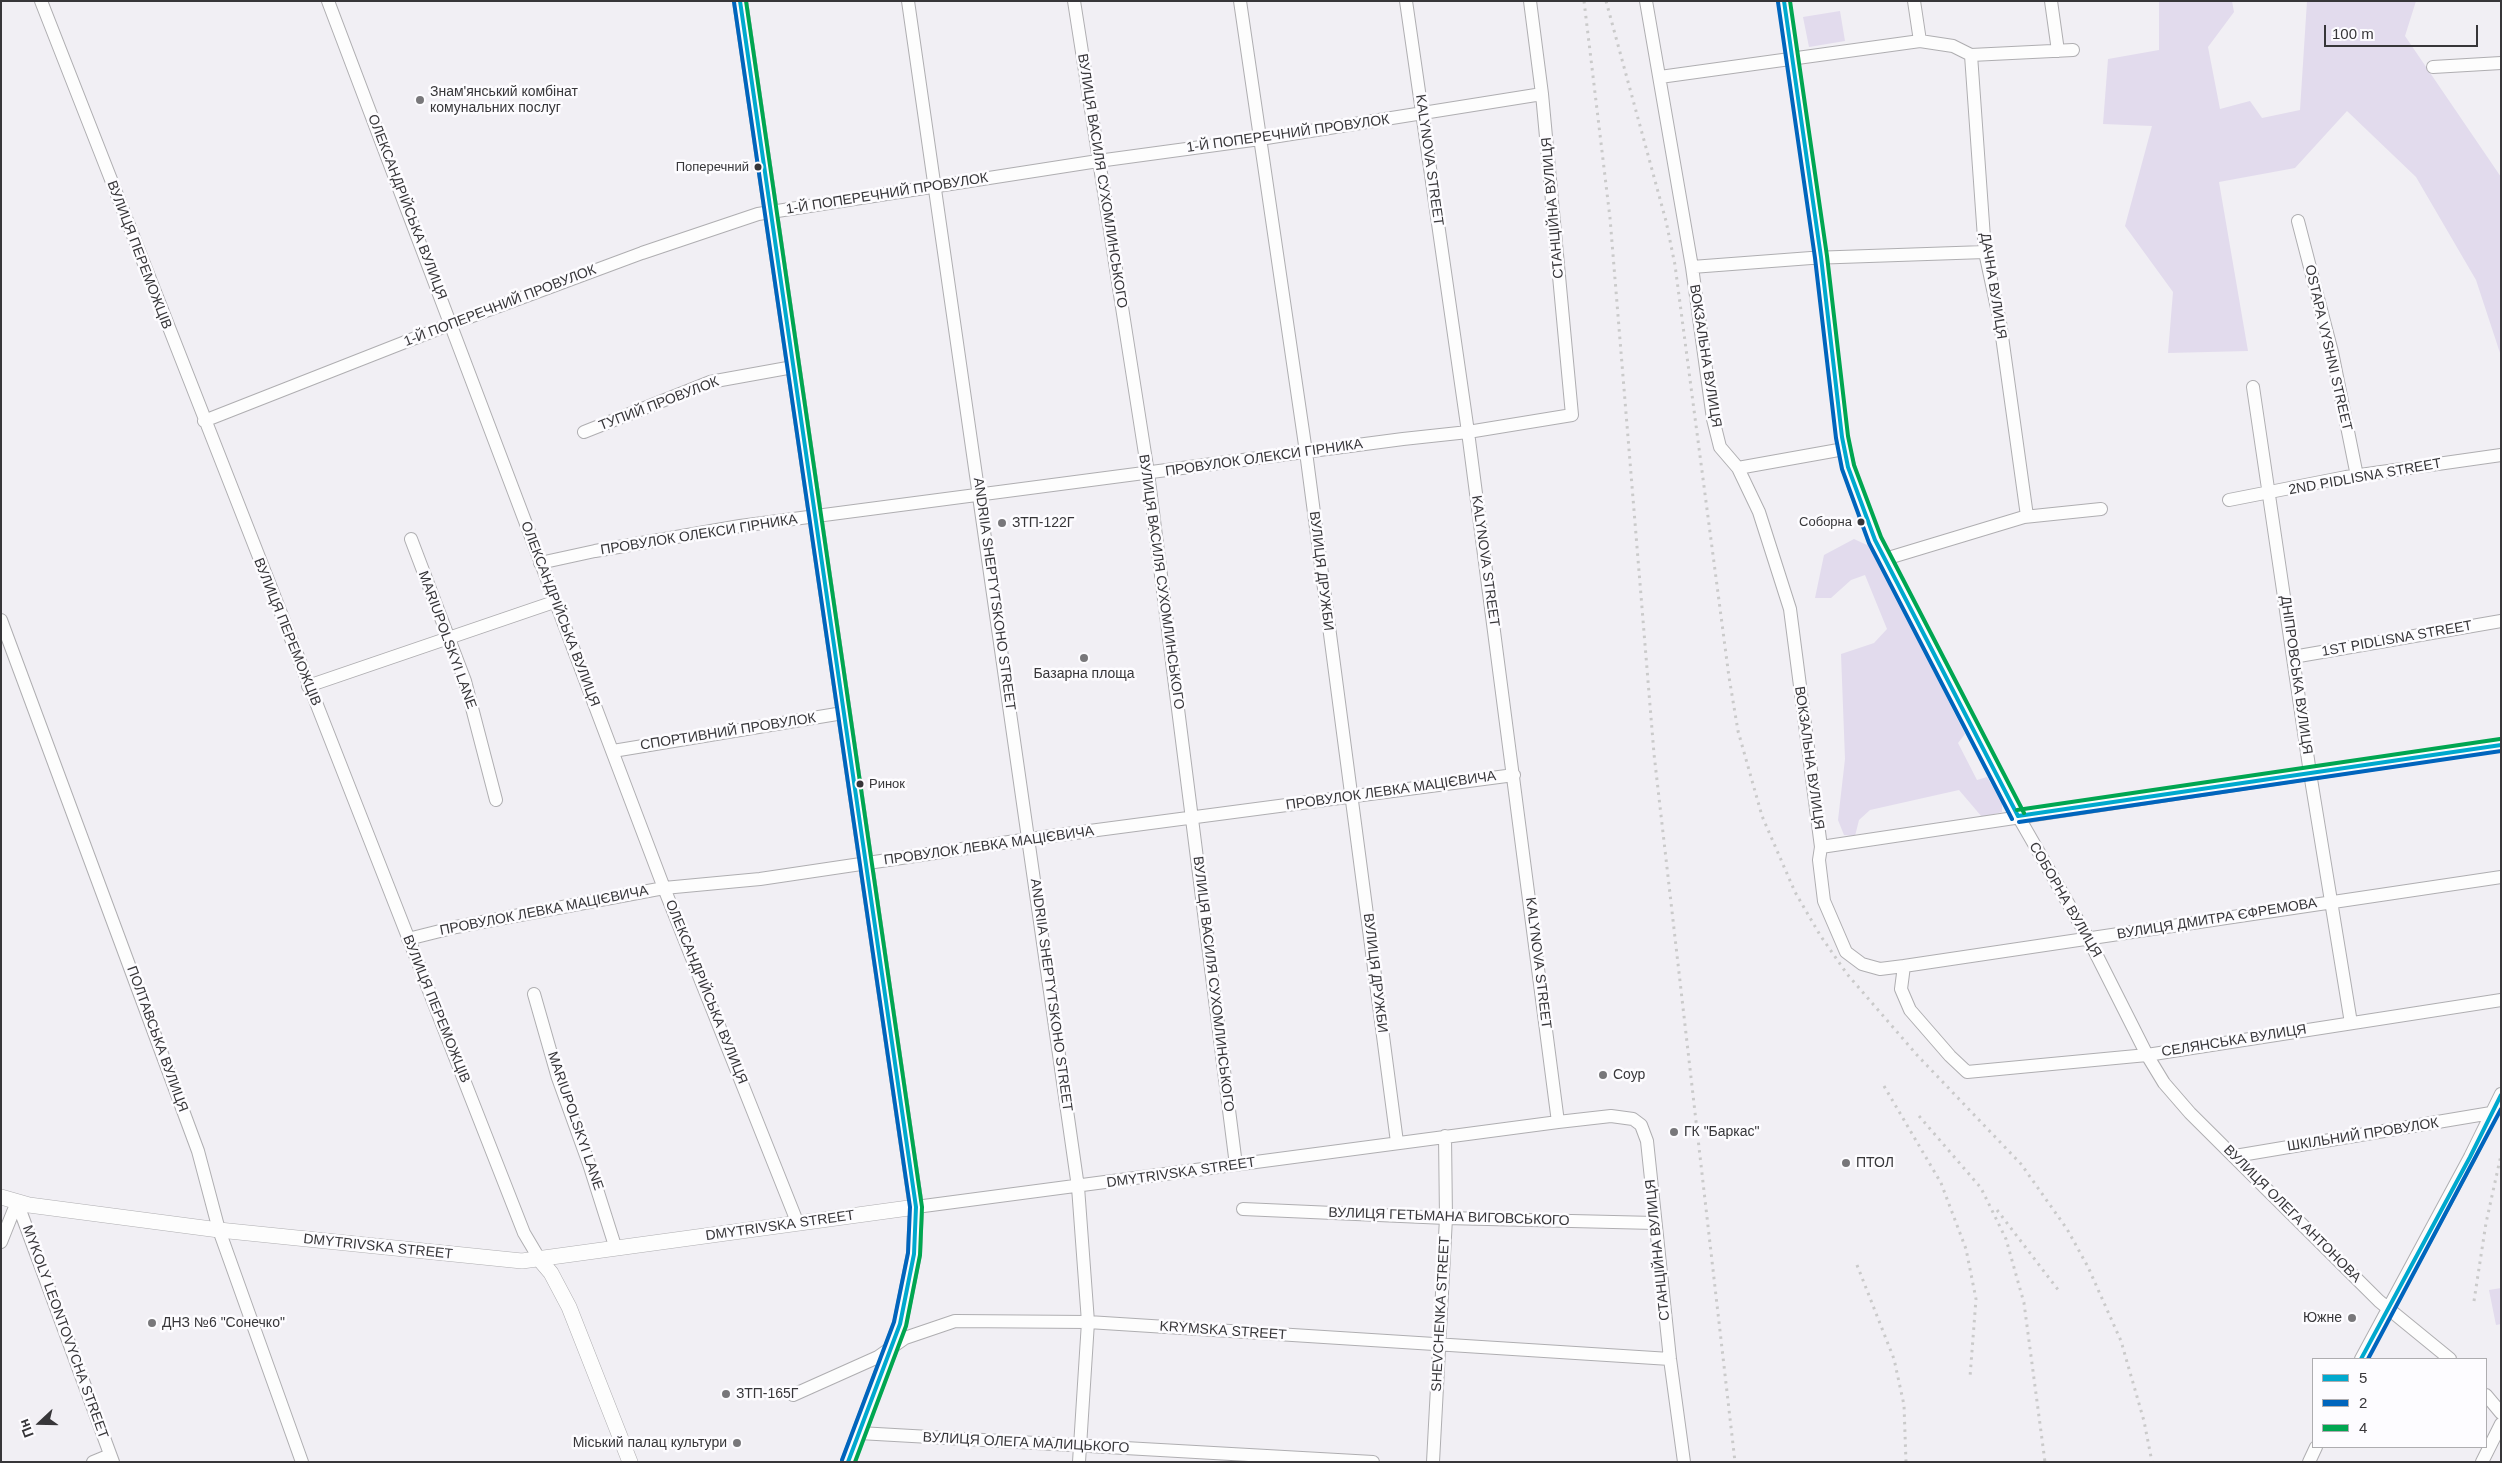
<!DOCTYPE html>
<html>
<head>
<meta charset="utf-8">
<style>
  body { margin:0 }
  #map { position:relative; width:2502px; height:1463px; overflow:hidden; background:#f1eff4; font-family:Helvetica,sans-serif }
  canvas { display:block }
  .frame { position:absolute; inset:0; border:2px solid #373639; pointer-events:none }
  .legend { position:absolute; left:2312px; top:1358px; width:175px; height:90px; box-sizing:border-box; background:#fdfcff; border:1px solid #aeadb0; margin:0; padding:6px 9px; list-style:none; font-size:15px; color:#373639 }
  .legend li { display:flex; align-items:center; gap:10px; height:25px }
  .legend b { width:25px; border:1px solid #aeadb0 }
  .north { position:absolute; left:15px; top:1398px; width:50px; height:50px; -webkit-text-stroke:4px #fdfcff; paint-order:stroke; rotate:249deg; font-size:14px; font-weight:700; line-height:20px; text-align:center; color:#373639 }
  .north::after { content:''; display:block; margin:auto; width:18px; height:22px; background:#373639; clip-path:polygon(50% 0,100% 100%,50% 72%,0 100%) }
  .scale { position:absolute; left:2324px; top:25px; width:154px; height:22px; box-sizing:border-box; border:2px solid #373639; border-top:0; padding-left:6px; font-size:15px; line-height:18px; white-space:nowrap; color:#373639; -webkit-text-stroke:4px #fdfcff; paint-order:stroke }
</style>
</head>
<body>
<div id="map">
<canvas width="2502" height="1463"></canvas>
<div class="frame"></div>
<ul class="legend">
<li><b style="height:6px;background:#00a9ce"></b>5</li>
<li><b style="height:6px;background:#0065bd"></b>2</li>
<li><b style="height:6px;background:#00a651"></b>4</li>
</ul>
<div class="north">Пн</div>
<div class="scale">100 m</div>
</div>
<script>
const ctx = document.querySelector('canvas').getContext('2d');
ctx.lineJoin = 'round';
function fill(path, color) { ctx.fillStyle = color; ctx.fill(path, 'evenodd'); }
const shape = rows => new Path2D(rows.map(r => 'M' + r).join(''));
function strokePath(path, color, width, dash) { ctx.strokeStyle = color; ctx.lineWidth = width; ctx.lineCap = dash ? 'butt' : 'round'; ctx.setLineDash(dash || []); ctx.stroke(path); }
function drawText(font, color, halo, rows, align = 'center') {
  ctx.font = font + ' Helvetica,sans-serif'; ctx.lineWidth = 5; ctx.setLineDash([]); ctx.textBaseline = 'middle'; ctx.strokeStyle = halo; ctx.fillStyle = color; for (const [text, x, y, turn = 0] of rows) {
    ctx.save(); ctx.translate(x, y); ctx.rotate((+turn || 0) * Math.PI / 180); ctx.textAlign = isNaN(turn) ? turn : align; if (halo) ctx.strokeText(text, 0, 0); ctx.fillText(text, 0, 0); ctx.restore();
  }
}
const green = shape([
  [2159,1,2232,1,2234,12,2208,47,2220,109,2250,101,2262,118,2300,110,2307,1,2416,1,2405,36,2501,177,2501,356,2476,280,2416,177,2347,111,2295,168,2219,182,2248,351,2168,353,2173,292,2125,226,2152,126,2103,124,2108,59,2159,50],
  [1840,11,1845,41,1809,47,1803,17],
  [1854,539,1869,546,1883,570,1965,734,1958,743,1977,780,1987,777,2002,803,2002,812,1982,817,1959,790,1870,810,1859,820,1855,836,1844,835,1838,820,1845,759,1841,654,1874,643,1887,629,1865,575,1851,580,1831,598,1815,598,1824,555],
  [2501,1288,2501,1324,2496,1325,2489,1290]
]);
const minor = shape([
  [41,1,524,1233,540,1260],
  [328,1,664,888,798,1224],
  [908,1,1078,1187,1088,1322,1079,1462],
  [1074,1,1148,473,1236,1165],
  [1240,1,1306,452,1397,1142],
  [1406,1,1468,432,1558,1122],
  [1646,1,1692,267,1713,419,1720,447,1738,468,1759,512,1790,609,1821,847,1819,860,1824,901,1846,952,1862,964,1880,969,1904,966,1901,989,1910,1010,1950,1056,1967,1072,2147,1055,2501,1000],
  [1784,1,1821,257,1842,437,1854,487,1875,540,2018,816,2088,938,2147,1055,2164,1083,2190,1113,2379,1301,2450,1359],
  [1914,1,1920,41],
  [2051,1,2058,51],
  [1971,55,1985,252,2000,322,2027,516],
  [2433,67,2501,63],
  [1660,77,1920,41,1953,46,1971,55,2073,50],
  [2298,221,2332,352,2357,476],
  [1692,267,1811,258,1985,252],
  [2253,387,2310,773,2351,1023],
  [204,421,451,324,642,253,758,214,1098,161,1260,139,1542,94],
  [584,432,710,382,793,367],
  [1738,468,1844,449],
  [2229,500,2346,477,2501,455],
  [411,539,465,681,496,800],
  [1885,559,2024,517,2101,509],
  [540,563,595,551,740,526,1403,439,1468,432,1572,415,1542,94,1530,1],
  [1,620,198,1151,219,1230,302,1462],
  [2293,657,2501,621],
  [308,686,554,602],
  [613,751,843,713],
  [1821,847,2501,745],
  [408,939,456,927,664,888,760,879,1029,839,1514,775],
  [1904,966,2501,877],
  [534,994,558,1078,589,1164,616,1249],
  [2235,1156,2491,1113],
  [17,1202,113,1462],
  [916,1207,1558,1122,1611,1116,1633,1119,1641,1125,1647,1141,1670,1359,1684,1462],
  [1243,1209,1446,1218,1655,1223],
  [1,1242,17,1202],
  [2361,1359,2470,1157,2501,1094],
  [793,1395,878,1357,905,1338,955,1321,1088,1322,1670,1359],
  [2486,1395,2501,1413],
  [859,1433,1373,1462],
  [93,1462,110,1455],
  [1433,1462,1446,1218,1445,1136],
  [2309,1462,2316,1447],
  [2482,1462,2501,1424]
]);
const major = shape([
  [740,1,916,1207,914,1254,900,1324,848,1462],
  [1,1197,29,1205,219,1230,522,1261,916,1207],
  [540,1260,551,1273,569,1307,630,1462]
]);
const rail = shape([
  [1584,1,1610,218,1654,754,1735,1462],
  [1606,1,1666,221,1675,265,1729,677,1738,731,1762,816,1795,892,1820,935,1847,974,1917,1055,2021,1164,2067,1229,2088,1267,2121,1341,2144,1421,2152,1462],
  [1884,1086,1941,1183,1966,1249,1976,1299,1970,1377],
  [1919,1116,1981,1188,2006,1239,2024,1303,2045,1462],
  [1997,1210,2059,1291],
  [1857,1265,1894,1359,1904,1405,1906,1462],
  [2474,1301,2486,1223,2501,1155]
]);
const bus1 = shape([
  [740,1,916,1207,914,1254,900,1324,848,1462],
  [1784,1,1821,257,1842,437,1848,467,1875,540,2018,816],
  [2018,816,2501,745],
  [2361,1359,2470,1157,2501,1095]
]);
const bus2 = shape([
  [734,2,910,1207,908,1253,894,1322,842,1460],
  [1778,2,1815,258,1836,438,1842,469,1869,543,2012,819],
  [2019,822,2501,751],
  [2368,1359,2501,1109]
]);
const bus3 = shape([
  [746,1,922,1207,920,1255,906,1326,855,1462],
  [1790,1,1827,256,1848,436,1854,465,1881,537,2024,813],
  [2017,810,2500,739]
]);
const markers = [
  [420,100,5,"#78777a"],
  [758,167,4.5,"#373639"],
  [1861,522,4.5,"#373639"],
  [1002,523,5,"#78777a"],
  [1084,658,5,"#78777a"],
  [860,784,4.5,"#373639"],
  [1603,1075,5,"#78777a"],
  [1674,1132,5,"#78777a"],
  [1846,1163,5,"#78777a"],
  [2352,1318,5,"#78777a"],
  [152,1323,5,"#78777a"],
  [726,1394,5,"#78777a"],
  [737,1443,5,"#78777a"]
];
const busNames = [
  ["Поперечний",749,167],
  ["Соборна",1852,522],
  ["Ринок",869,784,"left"]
];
const poiNames = [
  ["Знам'янський комбінат",430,92],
  ["комунальних послуг",430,108],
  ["ЗТП-122Г",1012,523],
  ["Базарна площа",1084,674,"center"],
  ["Соур",1613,1075],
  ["ГК \"Баркас\"",1684,1132],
  ["ПТОЛ",1856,1163],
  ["Южне",2342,1318,"right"],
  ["ДНЗ №6 \"Сонечко\"",162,1323],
  ["ЗТП-165Г",736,1394],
  ["Міський палац культури",727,1443,"right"]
];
const streetNames = [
  ["1-Й ПОПЕРЕЧНИЙ ПРОВУЛОК",1288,134,-8],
  ["KALYNOVA STREET",1429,160,82],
  ["ВУЛИЦЯ ВАСИЛЯ СУХОМЛИНСЬКОГО",1102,181,81],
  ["1-Й ПОПЕРЕЧНИЙ ПРОВУЛОК",887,194,-9],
  ["ОЛЕКСАНДРІЙСЬКА ВУЛИЦЯ",407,207,69],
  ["СТАНЦІЙНА ВУЛИЦЯ",1553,208,-95],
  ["ВУЛИЦЯ ПЕРЕМОЖЦІВ",139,255,69],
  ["ДАЧНА ВУЛИЦЯ",1993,286,81],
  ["1-Й ПОПЕРЕЧНИЙ ПРОВУЛОК",500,306,-21],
  ["OSTAPA VYSHNI STREET",2328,348,77],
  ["ВОКЗАЛЬНА ВУЛИЦЯ",1705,356,81],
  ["ТУПИЙ ПРОВУЛОК",659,404,-21],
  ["ПРОВУЛОК ОЛЕКСИ ГІРНИКА",1264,458,-8],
  ["2ND PIDLISNA STREET",2365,477,-10],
  ["ПРОВУЛОК ОЛЕКСИ ГІРНИКА",699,535,-9],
  ["KALYNOVA STREET",1485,561,82],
  ["ВУЛИЦЯ ДРУЖБИ",1321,571,83],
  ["ВУЛИЦЯ ВАСИЛЯ СУХОМЛИНСЬКОГО",1161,582,82],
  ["ANDRIIA SHEPTYTSKOHO STREET",994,594,82],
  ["ОЛЕКСАНДРІЙСЬКА ВУЛИЦЯ",560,614,69],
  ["ВУЛИЦЯ ПЕРЕМОЖЦІВ",287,632,68],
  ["1ST PIDLISNA STREET",2397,639,-10],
  ["MARIUPOLSKYI LANE",447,640,70],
  ["ДНІПРОВСЬКА ВУЛИЦЯ",2296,675,82],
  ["СПОРТИВНИЙ ПРОВУЛОК",728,732,-9],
  ["ВОКЗАЛЬНА ВУЛИЦЯ",1809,758,82],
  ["ПРОВУЛОК ЛЕВКА МАЦІЄВИЧА",1391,791,-8],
  ["ПРОВУЛОК ЛЕВКА МАЦІЄВИЧА",989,846,-8],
  ["СОБОРНА ВУЛИЦЯ",2065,900,60],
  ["ПРОВУЛОК ЛЕВКА МАЦІЄВИЧА",544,911,-11],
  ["ВУЛИЦЯ ДМИТРА ЄФРЕМОВА",2217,919,-9],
  ["KALYNOVA STREET",1538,963,83],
  ["ВУЛИЦЯ ДРУЖБИ",1375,973,83],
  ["ВУЛИЦЯ ВАСИЛЯ СУХОМЛИНСЬКОГО",1213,984,83],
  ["ОЛЕКСАНДРІЙСЬКА ВУЛИЦЯ",706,992,68],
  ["ANDRIIA SHEPTYTSKOHO STREET",1051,995,82],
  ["ВУЛИЦЯ ПЕРЕМОЖЦІВ",436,1009,68],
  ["ПОЛТАВСЬКА ВУЛИЦЯ",157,1039,70],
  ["СЕЛЯНСЬКА ВУЛИЦЯ",2234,1041,-9],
  ["MARIUPOLSKYI LANE",575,1121,71],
  ["ШКІЛЬНИЙ ПРОВУЛОК",2363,1135,-9],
  ["DMYTRIVSKA STREET",1181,1173,-8],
  ["ВУЛИЦЯ ОЛЕГА АНТОНОВА",2292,1214,45],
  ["ВУЛИЦЯ ГЕТЬМАНА ВИГОВСЬКОГО",1449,1217,2],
  ["DMYTRIVSKA STREET",780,1226,-8],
  ["DMYTRIVSKA STREET",378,1247,6],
  ["СТАНЦІЙНА ВУЛИЦЯ",1658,1250,-96],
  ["SHEVCHENKA STREET",1441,1314,-87],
  ["KRYMSKA STREET",1223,1331,4],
  ["MYKOLY LEONTOVYCHA STREET",65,1332,70],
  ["ВУЛИЦЯ ОЛЕГА МАЛИЦЬКОГО",1026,1443,3]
];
fill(green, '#e2dbed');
strokePath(minor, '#afaeb1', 14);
strokePath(major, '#afaeb1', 16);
strokePath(minor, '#fdfdfd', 12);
strokePath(major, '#fdfdfd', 15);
strokePath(rail, '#cacaca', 3, [2.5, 5]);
strokePath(bus1, '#00a9ce', 4);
strokePath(bus2, '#0065bd', 4);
strokePath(bus3, '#00a651', 4);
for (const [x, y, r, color] of markers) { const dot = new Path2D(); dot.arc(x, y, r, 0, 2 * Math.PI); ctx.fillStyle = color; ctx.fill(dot); strokePath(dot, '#fdfcff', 2); }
drawText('13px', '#373639', '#fdfcff', busNames, 'right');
drawText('14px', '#373639', '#fdfcff', poiNames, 'left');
drawText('14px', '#373639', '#fdfcff', streetNames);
</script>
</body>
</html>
